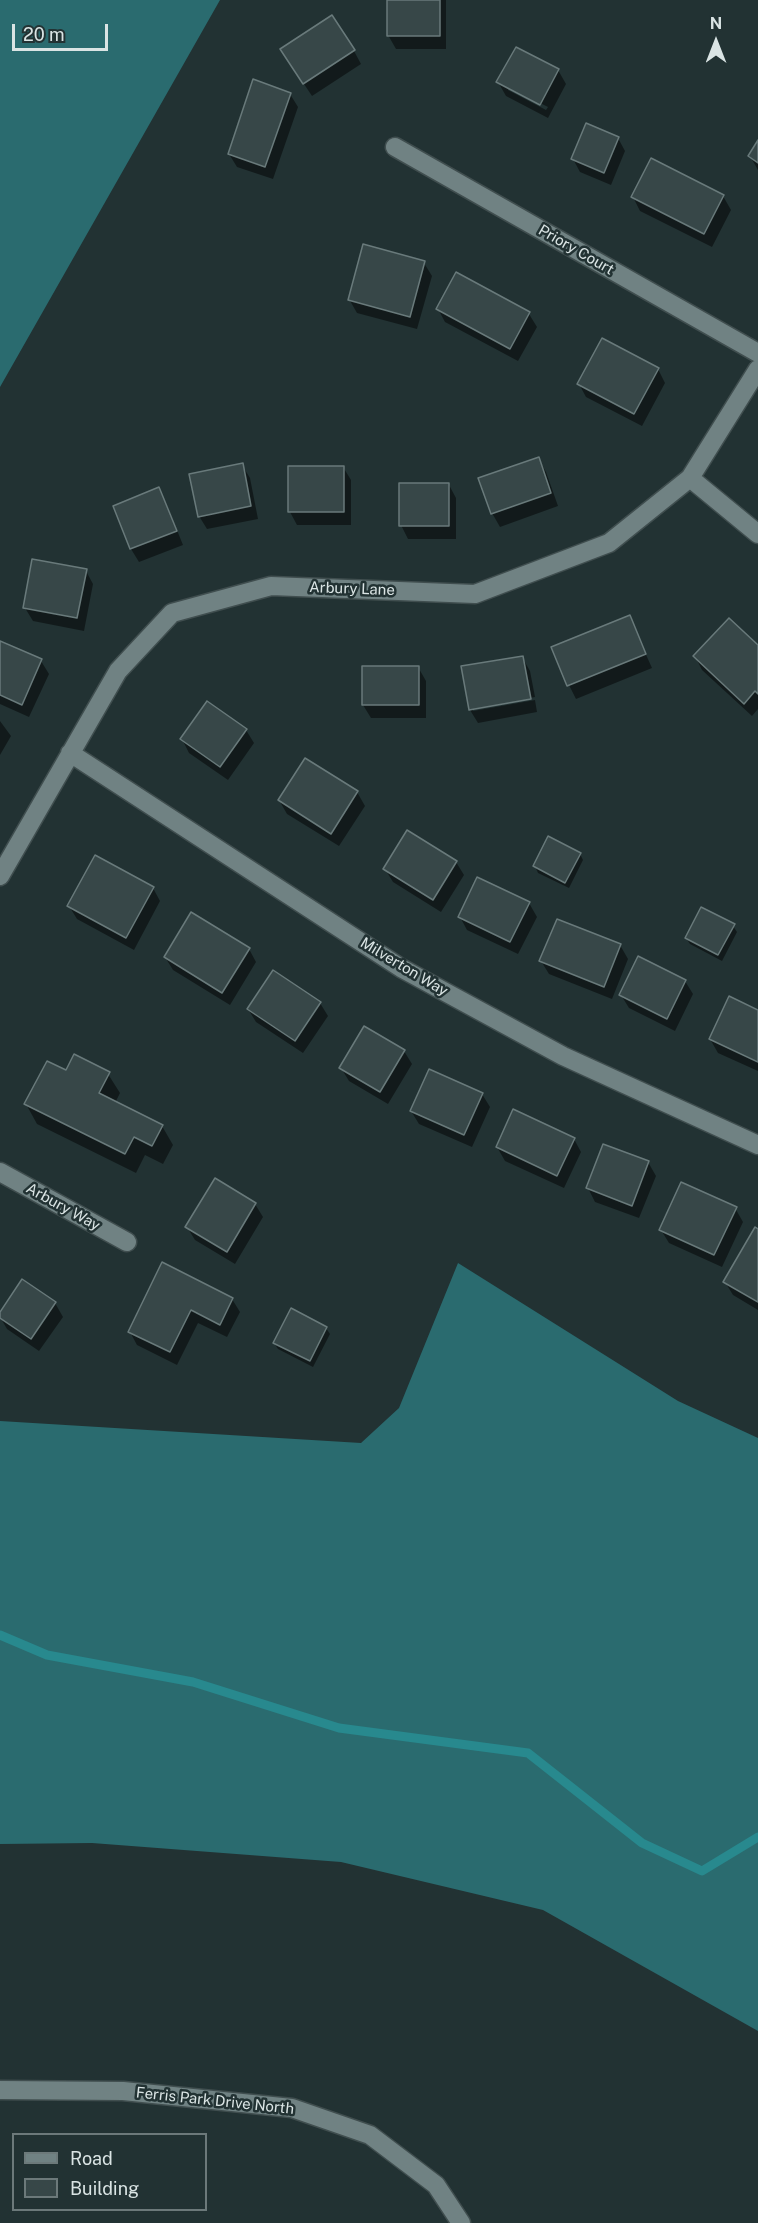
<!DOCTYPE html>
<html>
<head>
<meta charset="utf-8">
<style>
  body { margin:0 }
  #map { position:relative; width:758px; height:2223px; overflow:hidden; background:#223233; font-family:"Public Sans",sans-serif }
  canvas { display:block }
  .legend { position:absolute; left:12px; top:2133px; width:195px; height:78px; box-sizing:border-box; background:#223233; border:2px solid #6c797a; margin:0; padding:8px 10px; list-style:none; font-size:18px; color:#dae4e4 }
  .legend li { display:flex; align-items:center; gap:12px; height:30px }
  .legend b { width:30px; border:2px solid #6c797a }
  .north { position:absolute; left:686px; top:12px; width:60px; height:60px; -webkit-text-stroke:4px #223233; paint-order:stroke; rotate:0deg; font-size:16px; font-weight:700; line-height:24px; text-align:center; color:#dae4e4 }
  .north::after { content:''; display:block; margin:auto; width:21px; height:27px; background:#dae4e4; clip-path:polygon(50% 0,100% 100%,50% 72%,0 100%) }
  .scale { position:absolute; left:12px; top:24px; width:96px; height:27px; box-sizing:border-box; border:3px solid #dae4e4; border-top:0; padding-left:8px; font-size:18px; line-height:21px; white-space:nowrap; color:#dae4e4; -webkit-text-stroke:4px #223233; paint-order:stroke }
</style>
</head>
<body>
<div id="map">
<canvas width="758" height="2223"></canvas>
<ul class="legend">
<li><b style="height:8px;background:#708283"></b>Road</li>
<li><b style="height:16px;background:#374748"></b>Building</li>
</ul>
<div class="north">N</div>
<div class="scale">20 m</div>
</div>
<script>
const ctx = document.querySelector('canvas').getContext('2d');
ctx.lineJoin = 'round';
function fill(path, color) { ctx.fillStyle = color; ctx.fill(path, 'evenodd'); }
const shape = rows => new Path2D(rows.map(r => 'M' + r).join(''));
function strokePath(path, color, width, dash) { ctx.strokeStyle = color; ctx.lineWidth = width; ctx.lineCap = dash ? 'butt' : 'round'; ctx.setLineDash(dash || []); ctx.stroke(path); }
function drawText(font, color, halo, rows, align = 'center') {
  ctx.font = font + ' "Public Sans",sans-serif'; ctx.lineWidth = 5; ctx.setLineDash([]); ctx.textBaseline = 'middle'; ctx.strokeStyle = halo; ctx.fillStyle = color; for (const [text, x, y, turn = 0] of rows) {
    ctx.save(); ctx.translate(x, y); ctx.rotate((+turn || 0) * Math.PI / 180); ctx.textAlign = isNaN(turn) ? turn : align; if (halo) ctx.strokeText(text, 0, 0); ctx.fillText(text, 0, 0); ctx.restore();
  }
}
const forest = shape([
  [0,0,220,0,0,387],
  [458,1263,678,1401,758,1438,758,2031,543,1910,341,1862,92,1843,0,1844,0,1421,361,1443,399,1408]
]);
const shadow = shape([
  [388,0,446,0,446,49,396,49,388,35],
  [354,51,361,64,312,96,290,63],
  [558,70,566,84,548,118,506,96,498,82],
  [508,87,548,107,546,110,508,90],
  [290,94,298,107,273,179,237,167,229,154],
  [618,138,625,151,611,185,580,172,573,159],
  [758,143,758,170,750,156],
  [723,196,731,210,712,247,640,211,633,197],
  [424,263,432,276,417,329,357,313,349,299],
  [438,309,529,314,537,327,518,361,445,322],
  [658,369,665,383,642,426,586,397,579,384],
  [538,458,546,472,558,506,500,527,492,513],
  [242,465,250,478,258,519,207,529,199,516],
  [343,467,351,480,351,525,297,525,290,512],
  [449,485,456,498,456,539,408,539,401,525],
  [159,489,166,503,183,545,139,562,131,549,115,506],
  [86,571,93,584,84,631,33,621,25,608],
  [629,617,652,668,576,699,569,685],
  [0,642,41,661,49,674,29,717,0,704],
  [758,647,758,709,752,716,702,670,695,656],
  [522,657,530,671,535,697,473,708,473,711,535,700,537,712,478,723,470,710,463,668],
  [418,667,426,681,426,718,371,718,363,705],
  [0,721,11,736,0,755],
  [246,730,254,743,228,780,189,753,182,739],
  [306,760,357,792,365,806,339,846,287,814,279,800],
  [580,854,583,860,569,888,538,873,535,866],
  [456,862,464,875,441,912,393,882,385,869],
  [153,888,160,901,134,950,77,919,69,906],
  [529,903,537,917,518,954,467,930,460,917],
  [733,926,737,932,722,961,690,944,686,938],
  [620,945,628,959,612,999,549,974,541,961],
  [249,949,256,962,230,1005,173,970,165,957],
  [685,981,693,994,675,1031,629,1008,621,995],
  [320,1003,328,1016,303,1053,256,1022,248,1009],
  [758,1011,758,1071,718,1053,710,1039],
  [404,1051,412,1064,388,1104,349,1081,341,1068],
  [66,1072,108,1074,120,1093,115,1103,162,1126,173,1145,163,1164,145,1155,136,1173,37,1124,26,1104],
  [482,1094,490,1107,472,1147,419,1124,411,1111],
  [574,1139,581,1152,564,1188,505,1161,497,1147],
  [648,1162,656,1176,639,1218,595,1202,588,1188],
  [255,1204,263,1217,235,1264,195,1240,187,1227],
  [735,1208,743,1222,722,1267,669,1243,661,1230],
  [758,1231,758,1310,733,1295,725,1282],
  [163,1264,232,1299,240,1312,227,1337,198,1323,177,1365,137,1345,130,1332],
  [23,1281,55,1303,63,1317,39,1351,7,1329,0,1317],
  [326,1328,330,1334,313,1367,278,1349,274,1343]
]);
const stream = shape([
  [0,1635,47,1655,193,1682,339,1728,528,1753,642,1843,702,1871,758,1837]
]);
const building = shape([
  [387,0,440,0,440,36,387,36,387,0],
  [332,15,355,50,303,84,280,49,332,15],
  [516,47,559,69,540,105,496,82,516,47],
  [253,79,291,93,265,167,228,154,253,79],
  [586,123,619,137,604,173,571,159,586,123],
  [758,140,758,163,748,156,758,140],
  [651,158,724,195,704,234,631,197,651,158],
  [363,244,425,261,410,317,348,300,363,244],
  [456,272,530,312,510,349,436,309,456,272],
  [602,338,659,368,634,414,577,384,602,338],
  [539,457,551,493,491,514,478,478,539,457],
  [243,463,251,506,198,517,189,474,243,463],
  [288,466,344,466,344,512,288,512,288,466],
  [399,483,449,483,449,526,399,526,399,483],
  [159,487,177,531,130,549,113,506,159,487],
  [32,559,87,569,77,618,23,608,32,559],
  [630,615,646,654,567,686,551,647,630,615],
  [729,618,758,645,758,694,755,691,744,704,693,656,729,618],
  [0,641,42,659,22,705,0,695,0,641],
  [523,656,531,699,469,710,461,666,523,656],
  [362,666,419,666,419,705,362,705,362,666],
  [207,701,247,729,220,767,180,739,207,701],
  [305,758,358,791,331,834,278,800,305,758],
  [407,830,457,861,433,900,383,869,407,830],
  [548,836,581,853,565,883,533,866,548,836],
  [95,855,154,887,126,938,67,906,95,855],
  [477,877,530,902,510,942,458,917,477,877],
  [701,907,735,924,718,955,685,938,701,907],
  [191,912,250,948,222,993,164,957,191,912],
  [557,919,621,944,604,987,539,961,557,919],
  [638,956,686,980,667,1019,619,995,638,956],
  [273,970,321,1002,295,1041,247,1009,273,970],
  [729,996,758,1010,758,1062,709,1039,729,996],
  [364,1026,405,1050,380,1092,339,1068,364,1026],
  [74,1054,110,1072,99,1093,163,1125,152,1146,134,1137,125,1154,24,1104,47,1061,66,1070,74,1054],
  [429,1069,483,1093,464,1135,410,1111,429,1069],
  [513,1109,575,1138,557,1176,496,1147,513,1109],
  [603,1144,649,1161,632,1206,586,1188,603,1144],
  [215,1178,256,1203,227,1252,185,1227,215,1178],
  [681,1182,737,1207,714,1255,659,1230,681,1182],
  [755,1227,758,1229,758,1302,723,1282,755,1227],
  [162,1262,233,1298,220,1325,191,1310,170,1352,128,1332,162,1262],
  [22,1279,56,1302,31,1339,0,1318,0,1312,22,1279],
  [291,1308,327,1327,310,1361,273,1343,291,1308]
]);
const street = shape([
  [395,147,758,353],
  [690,478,758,534],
  [70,753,401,968,563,1056,758,1145],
  [0,876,118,671,172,613,271,586,475,594,609,543,690,478,758,369],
  [0,1172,127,1242],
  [0,2090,123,2091,292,2108,370,2135,436,2185,461,2223]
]);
const streetNames = [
  ["Priory Court",576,250,30],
  ["Arbury Lane",352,589,2],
  ["Milverton Way",404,967,31],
  ["Arbury Way",63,1207,29],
  ["Ferris Park Drive North",215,2101,6]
];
fill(forest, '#2a6b6f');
fill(shadow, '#0007');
strokePath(stream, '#28898e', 9);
fill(building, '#374748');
strokePath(building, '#697a7b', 1.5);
strokePath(street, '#404e4f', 21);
strokePath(street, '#708283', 18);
drawText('15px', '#dae4e4', '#223233', streetNames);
</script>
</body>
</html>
